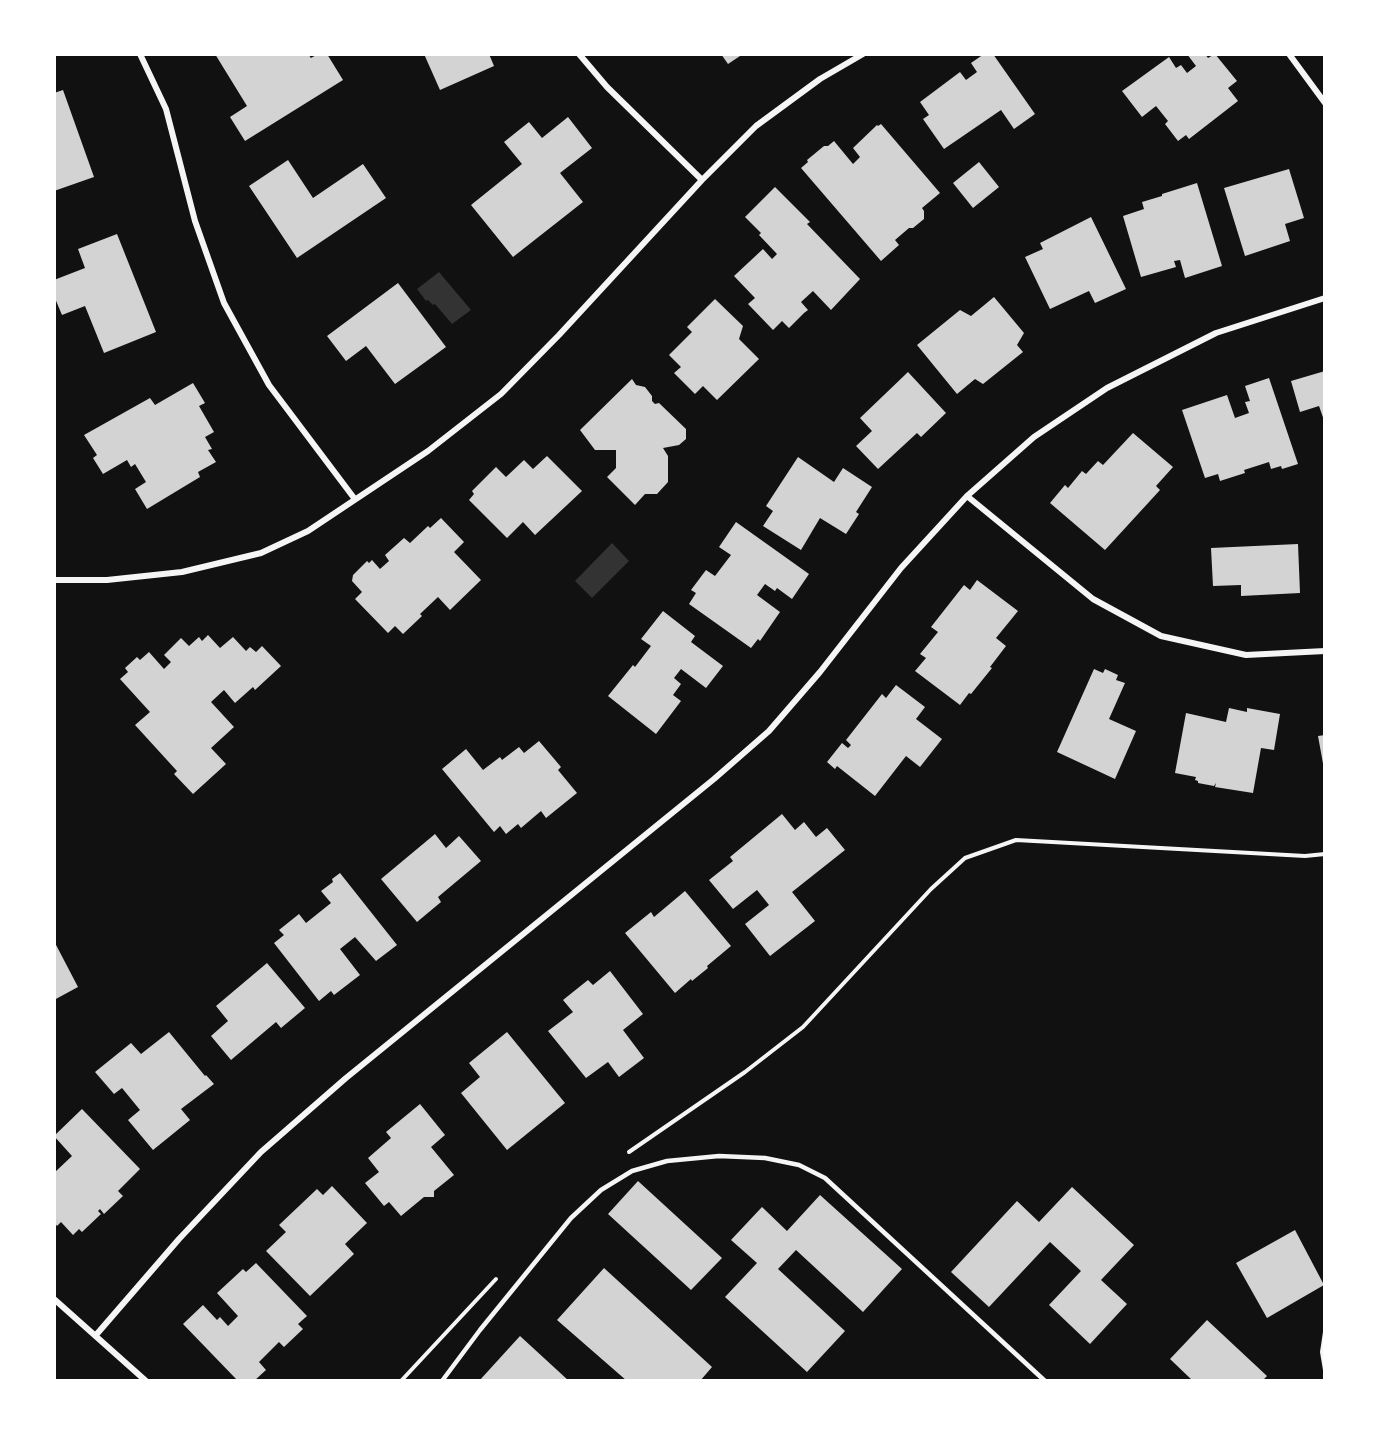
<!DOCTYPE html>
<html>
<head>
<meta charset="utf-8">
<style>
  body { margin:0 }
  #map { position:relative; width:1379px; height:1435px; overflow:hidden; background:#111; font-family:Helvetica,sans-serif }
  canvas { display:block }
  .frame { position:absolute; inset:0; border:56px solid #fff; pointer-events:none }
</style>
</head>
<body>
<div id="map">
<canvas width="1379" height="1435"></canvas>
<div class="frame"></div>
</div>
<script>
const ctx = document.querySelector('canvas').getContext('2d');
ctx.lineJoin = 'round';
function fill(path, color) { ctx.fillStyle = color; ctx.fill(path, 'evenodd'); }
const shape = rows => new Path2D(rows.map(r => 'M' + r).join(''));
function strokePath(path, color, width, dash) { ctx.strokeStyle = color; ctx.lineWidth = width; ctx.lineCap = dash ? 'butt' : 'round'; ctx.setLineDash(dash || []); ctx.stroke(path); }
const water = shape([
  [439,272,471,310,452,324,435,304,433,305,428,300,426,301,417,289],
  [612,543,629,561,592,598,575,581]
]);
const building = shape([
  [215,54,308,54,311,58,318,54,327,54,343,80,245,141,230,117,247,106],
  [424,54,489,54,494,66,440,90],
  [721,54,743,54,728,64],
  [984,54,993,54,1035,114,1014,129,1001,110,944,149,923,119,929,115,920,102,960,72,966,80,977,72,971,63],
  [1187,54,1205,54,1208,58,1215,54,1237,81,1228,88,1238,101,1189,139,1186,135,1178,141,1165,124,1168,121,1156,106,1142,117,1122,91,1169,57,1176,68,1181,65,1187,73,1196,66],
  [63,90,94,177,54,191,54,93],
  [568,117,592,148,560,173,583,202,513,257,471,205,522,164,504,142,529,122,542,138],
  [881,124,940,193,922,208,924,211,924,219,913,228,909,228,895,240,899,245,881,261,801,168,808,162,807,160,824,146,828,146,834,141,853,164,860,157,853,148,877,125,878,126],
  [288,160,313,198,363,164,386,198,297,258,249,186],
  [979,162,999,187,973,208,953,183],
  [1289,169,1304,218,1285,224,1290,241,1245,256,1224,188],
  [1197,183,1222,266,1185,278,1180,260,1174,261,1176,267,1141,277,1123,216,1144,209,1142,202,1162,196,1162,194],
  [775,187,810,222,807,224,860,279,831,310,813,291,801,302,808,310,804,313,789,328,782,321,773,330,748,304,755,298,734,276,763,249,772,259,777,254,759,235,761,233,745,217],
  [1091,217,1126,289,1095,303,1089,291,1050,309,1025,257,1043,249,1040,243],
  [117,234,156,332,104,353,85,306,62,315,54,296,54,280,85,268,78,249],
  [398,283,446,347,395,384,366,346,346,361,327,336],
  [994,297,1024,333,1017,345,1023,352,983,384,975,379,957,394,917,345,960,310,971,316],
  [715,299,743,326,739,339,759,359,717,400,703,386,695,394,674,373,681,367,669,355,692,332,687,327],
  [1325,371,1325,423,1319,406,1300,412,1291,381],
  [908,372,946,413,921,437,917,433,878,469,856,446,872,431,860,418],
  [1269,378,1298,464,1282,469,1281,466,1271,469,1269,462,1244,470,1245,473,1220,481,1218,474,1205,478,1182,410,1227,395,1235,418,1249,413,1245,402,1250,401,1245,386],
  [632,379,636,385,645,387,652,396,652,401,655,404,659,403,686,429,686,439,679,445,663,448,668,456,668,482,657,494,645,494,635,505,607,477,616,468,616,450,595,450,580,430],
  [193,383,205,403,199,406,214,432,205,437,212,449,208,450,216,462,198,472,200,477,147,509,135,489,146,482,135,464,131,467,127,460,103,474,93,458,97,455,84,435,150,398,155,405],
  [1133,433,1173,467,1156,486,1160,490,1105,550,1050,503,1065,485,1068,488,1082,471,1086,474,1098,461,1103,465],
  [547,456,582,491,535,535,523,522,507,538,469,500,474,494,472,491,496,467,506,477,524,460,533,469],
  [798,457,834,482,843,468,872,487,856,512,859,514,846,534,820,518,801,550,763,526,773,511,766,506],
  [441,518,464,542,454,552,481,580,450,610,438,597,420,614,422,616,403,634,395,626,388,633,355,599,362,592,352,581,353,575,367,561,369,563,372,560,380,569,389,561,385,555,404,538,410,543,428,526,430,528],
  [736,522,809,574,792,599,777,588,775,591,765,584,757,595,780,612,760,641,758,639,751,648,689,604,696,593,691,590,706,570,715,576,731,555,719,547],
  [1298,544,1300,593,1241,596,1241,585,1213,586,1211,548],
  [977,580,1018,611,996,638,1006,646,990,667,992,668,971,694,969,693,960,705,915,671,926,658,920,654,938,632,931,627,964,585,970,590],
  [663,611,695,636,691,642,723,666,706,688,681,669,674,678,681,684,673,695,681,701,656,734,608,696,633,665,635,667,651,646,641,639],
  [208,635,220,648,233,637,246,651,250,647,256,652,262,646,281,666,255,690,253,687,235,703,224,690,211,702,234,727,211,748,226,764,193,794,174,774,177,771,135,725,150,712,120,679,128,672,125,668,137,657,140,660,149,652,164,669,171,662,164,655,181,638,189,646,199,637,202,641],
  [1094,669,1103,673,1105,669,1118,675,1116,680,1125,683,1109,719,1136,731,1115,779,1057,752],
  [896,685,925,707,916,719,942,739,920,767,906,756,875,796,837,766,835,769,827,762,842,743,848,748,851,745,846,740,882,694,886,698],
  [1229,708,1247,712,1247,708,1280,714,1274,750,1261,748,1253,793,1215,787,1216,783,1214,786,1198,783,1198,781,1195,780,1196,777,1175,773,1186,713,1226,722],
  [1325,735,1325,768,1324,769,1318,736],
  [539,741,561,767,558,770,577,793,546,818,541,811,521,828,518,824,506,834,500,826,494,832,442,769,466,749,483,770,500,757,502,760,519,747,524,753],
  [782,814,795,830,804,822,816,837,827,828,845,850,792,892,815,921,770,956,745,924,769,905,757,890,733,909,709,880,733,861,730,857],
  [435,834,446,848,459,836,481,861,438,897,441,902,417,922,381,879],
  [340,873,397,945,376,961,355,937,340,949,360,975,334,995,331,991,319,1001,274,943,284,935,279,930,299,914,306,923,331,903,321,891,333,882,332,879],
  [685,891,731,946,707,966,708,968,692,981,691,979,675,993,625,933,651,912,654,917],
  [54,941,78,987,54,1000],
  [267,963,305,1008,281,1028,276,1022,231,1060,211,1036,228,1021,216,1006],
  [610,971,643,1014,623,1030,644,1058,619,1077,608,1062,586,1078,548,1031,573,1012,563,1000,588,980,593,985],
  [169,1032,205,1076,206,1075,214,1084,181,1109,190,1120,153,1150,128,1120,140,1110,122,1088,114,1094,95,1072,131,1043,141,1054],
  [507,1032,565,1103,507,1150,461,1093,480,1077,469,1063],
  [420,1104,445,1135,431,1147,454,1175,434,1191,434,1197,424,1197,401,1216,389,1202,384,1206,365,1183,379,1172,368,1158,391,1138,386,1132],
  [82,1109,140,1169,118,1191,123,1196,104,1214,100,1209,98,1211,101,1214,82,1232,79,1229,73,1235,61,1222,57,1226,54,1222,54,1173,72,1156,54,1136],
  [638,1181,722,1258,691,1290,608,1214],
  [332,1186,367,1223,345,1244,354,1254,310,1296,266,1251,286,1232,279,1225,317,1189,323,1195],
  [1072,1187,1134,1245,1101,1280,1127,1304,1090,1344,1049,1305,1081,1271,1050,1242,989,1307,951,1272,1017,1201,1039,1222],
  [820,1195,902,1269,863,1312,796,1250,778,1269,845,1331,807,1372,725,1297,757,1263,731,1240,762,1207,787,1231],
  [1295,1230,1324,1285,1267,1318,1236,1263],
  [256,1263,307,1316,298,1324,303,1329,284,1347,279,1342,259,1362,266,1370,254,1381,238,1381,183,1324,203,1305,217,1320,220,1317,228,1326,238,1316,217,1293,243,1269,246,1272],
  [604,1268,712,1367,700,1381,627,1381,557,1320],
  [1207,1320,1267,1376,1262,1381,1193,1381,1170,1359],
  [520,1336,569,1381,479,1381]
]);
const path = shape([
  [629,1152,745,1072,803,1027,931,889,965,858,1016,840,1305,856,1325,854],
  [1325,1332,1322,1352,1325,1370],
  [401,1381,496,1279]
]);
const service = shape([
  [442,1381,480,1330,571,1218,601,1190,632,1171,667,1161,719,1156,765,1158,799,1165,825,1178,1045,1381]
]);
const minor = shape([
  [140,54,166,109,195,221,224,303,269,385,354,498],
  [579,54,607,87,702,180],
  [1289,54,1325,103],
  [967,496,1093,599,1161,636,1246,655,1325,651],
  [54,580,107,580,182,572,261,553,308,531,428,451,501,394,559,335,702,180,756,126,820,79,863,54],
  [54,1299,146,1381],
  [96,1335,179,1239,261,1152,346,1078,714,779,769,731,820,672,901,568,967,496,1034,437,1107,388,1216,333,1325,298]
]);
fill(water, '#333');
fill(building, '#d3d3d3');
strokePath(path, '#f5f5f5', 4);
strokePath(service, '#f5f5f5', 4.5);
strokePath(minor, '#f5f5f5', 6);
</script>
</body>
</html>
